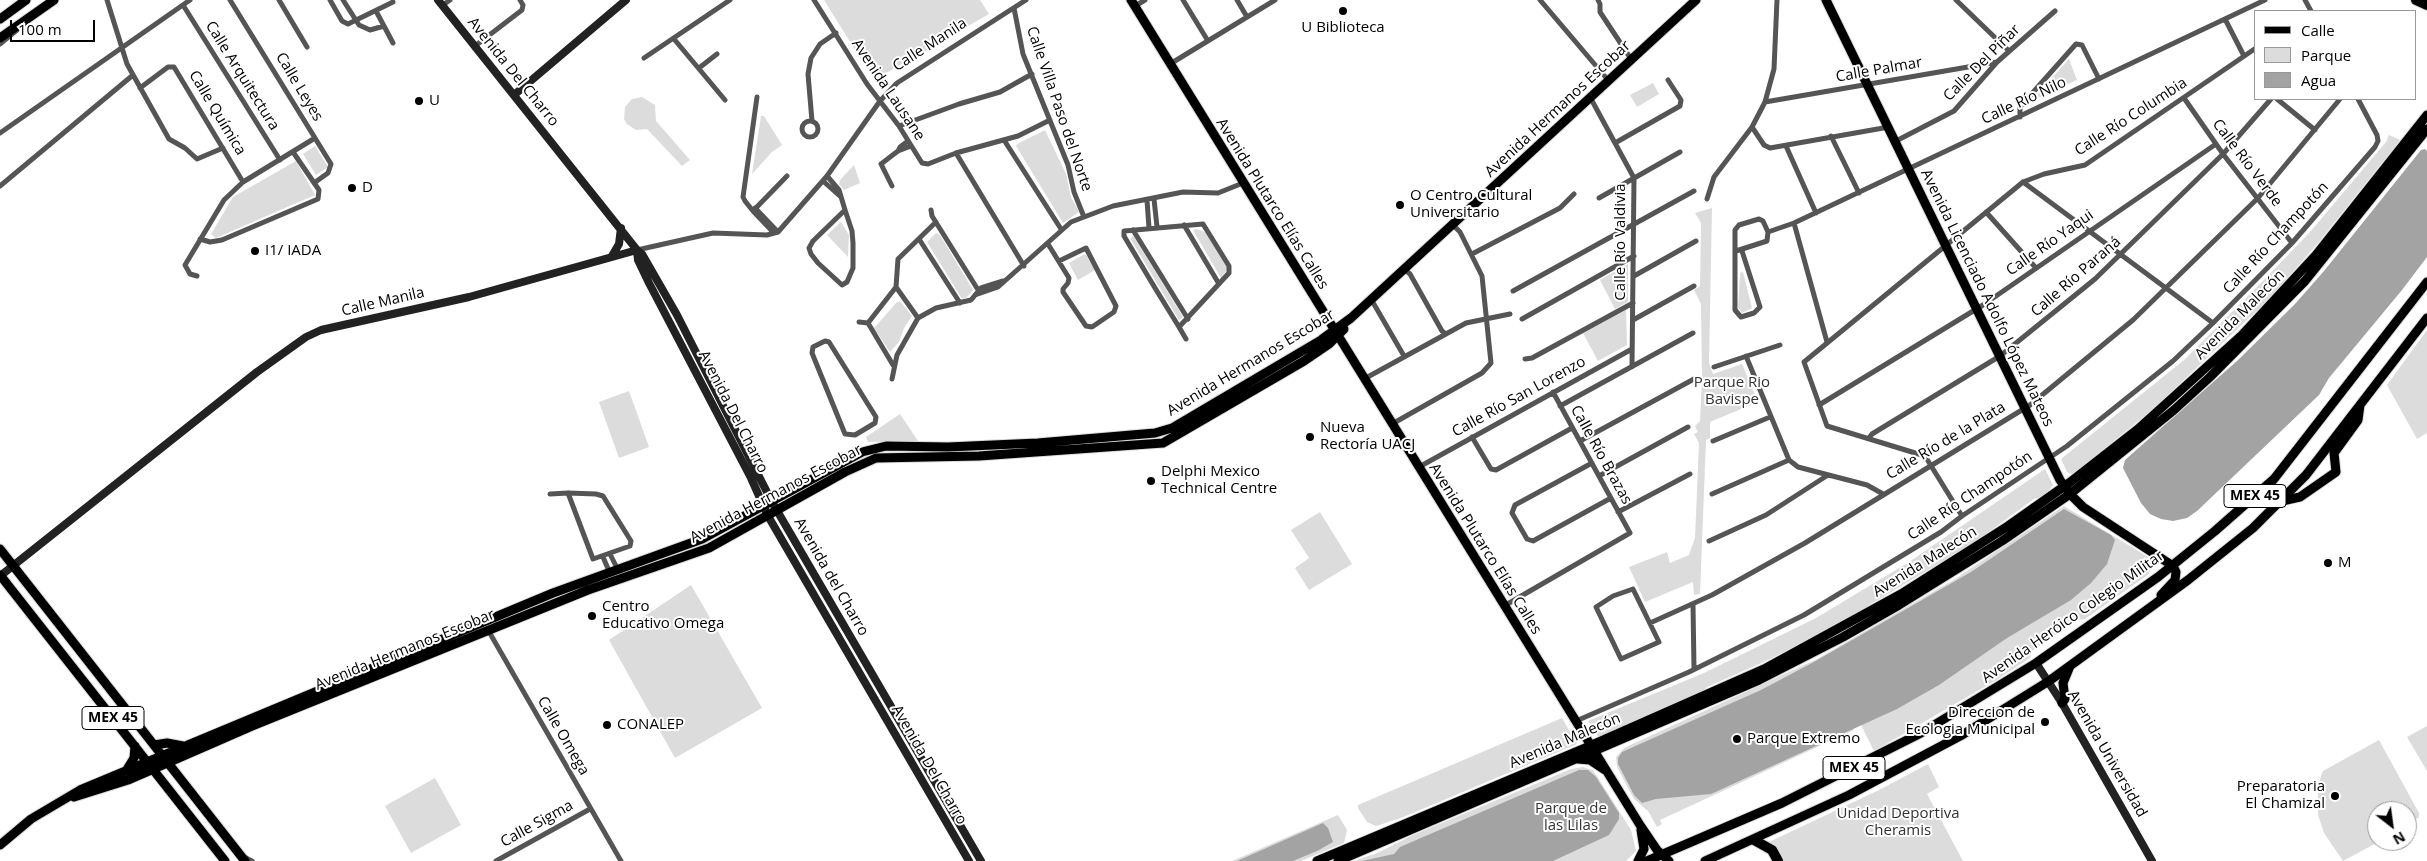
<!DOCTYPE html>
<html>
<head>
<meta charset="utf-8">
<style>
  body { margin:0 }
  #map { position:relative; width:2427px; height:861px; overflow:hidden; background:#fff; font-family:"Open Sans",sans-serif }
  canvas { display:block }
  .legend { position:absolute; left:2254px; top:10px; width:162px; height:90px; box-sizing:border-box; background:#fff; border:1px solid #999; margin:0; padding:6px 9px; list-style:none; font-size:15px; color:#000 }
  .legend li { display:flex; align-items:center; gap:10px; height:25px }
  .legend b { width:25px; border:1px solid #999 }
  .north { position:absolute; left:2367px; top:801px; width:50px; height:50px; box-sizing:border-box; background:#fff; border:1px solid #999; border-radius:50%; rotate:150deg; font-size:14px; font-weight:700; line-height:20px; text-align:center; color:#000 }
  .north::after { content:''; display:block; margin:auto; width:18px; height:22px; background:#000; clip-path:polygon(50% 0,100% 100%,50% 72%,0 100%) }
  .scale { position:absolute; left:10px; top:20px; width:85px; height:22px; box-sizing:border-box; border:2px solid #000; border-top:0; padding-left:6px; font-size:15px; line-height:18px; white-space:nowrap; color:#000; -webkit-text-stroke:4px #fff; paint-order:stroke }
</style>
</head>
<body>
<div id="map">
<canvas width="2427" height="861"></canvas>
<ul class="legend">
<li><b style="height:6px;background:#000"></b>Calle</li>
<li><b style="height:14px;background:#dcdcdc"></b>Parque</li>
<li><b style="height:14px;background:#a3a3a3"></b>Agua</li>
</ul>
<div class="north">N</div>
<div class="scale">100 m</div>
</div>
<script>
const ctx = document.querySelector('canvas').getContext('2d');
ctx.lineJoin = 'round';
function fill(path, color) { ctx.fillStyle = color; ctx.fill(path, 'evenodd'); }
const shape = rows => new Path2D(rows.map(r => 'M' + r).join(''));
function strokePath(path, color, width, dash) { ctx.strokeStyle = color; ctx.lineWidth = width; ctx.lineCap = dash ? 'butt' : 'round'; ctx.setLineDash(dash || []); ctx.stroke(path); }
function drawText(font, color, halo, rows, align = 'center') {
  ctx.font = font + ' "Open Sans",sans-serif'; ctx.lineWidth = 4; ctx.setLineDash([]); ctx.textBaseline = 'middle'; ctx.strokeStyle = halo; ctx.fillStyle = color; for (const [text, x, y, turn = 0] of rows) {
    ctx.save(); ctx.translate(x, y); ctx.rotate((+turn || 0) * Math.PI / 180); ctx.textAlign = isNaN(turn) ? turn : align; if (halo) ctx.strokeText(text, 0, 0); ctx.fillText(text, 0, 0); ctx.restore();
  }
}
const green = shape([
  [824,0,980,0,989,14,874,80],
  [2069,59,2077,80,2033,100,2033,99],
  [1653,83,1659,94,1637,107,1630,95],
  [642,97,655,105,656,121,690,160,682,166,647,129,636,130,627,124,624,119,625,107,632,99],
  [761,116,764,116,782,145,772,152,752,174],
  [1045,130,1066,174,1071,197,1079,212,1063,223,1016,146,1017,144],
  [2389,135,2400,140,2318,243,2267,301,2153,409,2077,471,2071,474,2067,472,2061,459,2184,360,2262,282,2310,232,2386,142],
  [315,146,328,167,316,175,303,154],
  [296,161,315,195,216,238,211,234,233,197],
  [854,165,860,183,844,190,839,184,840,180],
  [1712,208,1709,363,1713,374,1742,364,1758,402,1710,422,1710,438,1706,440,1700,594,1694,595,1693,582,1645,602,1629,567,1667,552,1670,563,1689,555,1695,538,1699,443,1694,434,1698,432,1695,426,1700,421,1702,378,1701,304,1694,290,1700,286,1701,223,1695,213],
  [841,222,849,235,848,257,827,235],
  [1197,229,1205,232,1228,269,1221,278,1193,230],
  [936,233,940,235,973,290,967,297,962,299,927,242],
  [1134,236,1183,317,1179,320,1130,238],
  [1083,255,1086,255,1095,270,1078,280,1069,263],
  [1628,264,1628,302,1615,309,1600,280],
  [1743,272,1752,308,1742,313,1738,307,1740,273],
  [897,302,901,302,912,316,904,328,899,342,890,352,874,328],
  [1626,310,1627,345,1598,361,1583,333],
  [2427,330,2427,433,2417,439,2387,385],
  [629,391,649,447,619,458,599,402],
  [900,414,918,441,868,442,866,437],
  [2045,469,2053,485,2045,496,2034,499,1976,541,1833,627,1766,661,1707,687,1700,693,1598,737,1588,721,1704,673,1816,618,1909,562],
  [2064,506,2148,557,2151,568,2149,574,2085,619,2077,620,2032,651,2030,658,1998,679,1874,751,1859,721,1852,724,1854,730,1660,820,1662,824,1657,827,1648,811,1634,799,1617,767,1616,757,1624,748,1817,659,1955,579],
  [1320,512,1352,564,1309,590,1295,568,1309,558,1291,530],
  [691,585,762,708,675,758,609,640],
  [1562,718,1577,744,1401,818,1376,826,1367,822,1358,808,1358,805],
  [2427,726,2427,771,2407,737],
  [2379,740,2419,813,2419,817,2407,826,2407,811,2377,811,2377,841,2380,841,2343,861,2324,833,2318,815,2318,785,2323,771],
  [1928,764,1939,787,1927,794,1963,861,1783,861,1778,850,1769,842,1879,790],
  [1583,767,1592,770,1597,776,1631,830,1636,851,1626,861,1354,861,1377,853,1413,835,1571,769],
  [435,778,461,825,411,853,385,806],
  [1338,815,1347,830,1344,843,1301,861,1232,861]
]);
const water = shape([
  [2425,149,2427,151,2427,257,2402,290,2329,378,2319,395,2197,511,2187,518,2173,521,2161,519,2150,514,2141,503,2123,468,2125,460,2237,361,2295,304,2324,271,2421,150],
  [2064,509,2111,535,2115,540,2107,564,2091,583,2071,600,2007,638,1939,685,1897,709,1711,794,1656,799,1642,803,1634,795,1618,764,1618,758,1622,752,1761,690,1812,663,1971,572],
  [1579,770,1588,770,1596,777,1619,813,1619,819,1609,835,1553,861,1362,861,1394,854,1400,847],
  [1323,823,1328,828,1333,842,1317,851,1293,861,1237,861]
]);
const street = shape([
  [107,0,127,64,169,139,185,148,197,159,223,148],
  [230,0,331,164,328,173,314,183],
  [279,0,307,47],
  [330,0,342,21,348,24,393,2],
  [343,0,359,25,370,30,384,26],
  [814,0,867,84,899,126,922,163,928,164,956,153,1018,136,1050,120],
  [1183,0,1208,41],
  [1237,0,1247,17],
  [1540,0,1608,80],
  [1598,0,1600,4,1600,12,1631,59],
  [1956,0,2009,51],
  [2305,0,2311,11],
  [183,5,280,160],
  [443,5,450,0],
  [1135,6,1145,0],
  [1014,8,1023,54,1068,165,1074,192,1084,217],
  [376,11,393,43],
  [2225,19,2244,56],
  [674,39,725,100],
  [0,44,17,30],
  [475,46,522,10,523,5,520,0],
  [644,58,730,0],
  [1170,64,1275,0],
  [699,68,717,54],
  [140,88,168,67,174,67,243,182],
  [757,97,743,197,745,201,753,211,787,176],
  [1590,97,1634,178,1632,367],
  [2184,98,2223,154,2292,243],
  [2277,99,2315,130],
  [1765,102,1997,62],
  [2020,117,2020,107,2076,44,2082,45,2099,79],
  [812,121,808,74,811,58,820,44,836,33],
  '802 129a8 8 0 1 1 16 0a8 8 0 1 1-16 0Z',
  [899,126,959,104,1000,92,1032,74],
  [1752,127,1764,145,1770,148,1889,127],
  [0,133,190,0],
  [1831,136,1859,193],
  [1004,140,1061,229],
  [1896,141,1954,111,1997,62,2055,11],
  [1615,143,1680,106,1681,100,1668,80],
  [1786,146,1816,213],
  [898,151,900,147,908,141],
  [956,153,1024,266],
  [827,176,839,190,845,210,852,231,853,243,853,268,847,282,842,285,818,263,811,254,809,248,813,241,845,210],
  [823,181,841,197],
  [2023,182,2213,323],
  [0,186,133,75],
  [892,186,881,164,898,151,911,146],
  [1599,198,1680,152],
  [1154,199,1157,227],
  [1707,199,1714,177,1752,127,1765,102,1774,69,1777,0],
  [1147,200,1149,228],
  [755,208,778,232],
  [931,210,932,216,980,293],
  [753,211,774,233],
  [1986,212,2036,268],
  [1794,223,1827,342],
  [1184,225,1219,284],
  [1133,230,1188,319],
  [1768,232,1794,223,2265,0],
  [200,239,210,242,222,240,318,199,319,190,293,152],
  [919,239,960,303],
  [1048,244,1069,278,1068,283,1063,289,1063,292,1086,326,1092,327,1114,312,1116,306,1086,248,1059,261],
  [637,250,713,233,767,235,778,232,827,176,880,101,897,83,1026,0],
  [1736,251,1767,241,1768,232,1763,221,1759,219,1739,225,1735,230,1735,310,1741,317,1754,313,1760,307,1742,251],
  [1472,254,1560,208,1574,194],
  [1404,269,1410,274,1442,331,1446,334],
  [197,276,190,274,185,265,224,200,243,182,315,138],
  [1634,276,1696,241],
  [896,287,918,318],
  [1513,291,1694,191],
  [975,295,998,287,1071,222,1113,206,1183,192,1218,193,1243,183],
  [1371,299,1404,356],
  [1522,319,1634,256],
  [1633,320,1694,286],
  [859,322,868,323],
  [868,323,896,287,898,259,936,222],
  [868,323,893,365],
  [1179,327,1229,273,1229,266,1203,224,1124,231,1124,236,1155,288,1179,327,1186,339],
  [825,341,829,342,876,417,875,423,855,435,845,434,812,353,813,347,825,341],
  [1746,356,1789,460,1798,467,1867,485,1883,494],
  [1525,359,1532,358,1633,303],
  [1714,367,1780,345],
  [892,379,897,355,918,318,936,308,971,300,981,288,1003,281],
  [1364,379,1466,323,1510,314],
  [1819,405,1983,305,2216,144],
  [1560,406,1693,333],
  [1392,424,1482,373,1491,363,1482,276,1460,232,1453,225],
  [1472,437,1491,469,1496,470,1572,428],
  [1869,438,1872,434,2000,356,2095,279,2223,154,2271,99],
  [1580,441,1694,379],
  [1713,441,1770,417],
  [1592,463,1515,505,1512,513,1527,539,1533,541,1611,498],
  [1419,467,1632,349],
  [1599,476,1688,427],
  [550,494,568,493,596,494,603,496,631,541,630,546,593,559,568,493],
  [1712,494,1789,460],
  [1618,512,1690,474],
  [1962,516,1925,456,1827,426,1804,362,2023,182,2044,174,2085,165,2256,48],
  [1709,541,1766,515,1828,475],
  [610,554,617,568],
  [603,557,609,571],
  [1633,589,1659,642,1621,659,1596,607,1613,596,1633,589],
  [1693,604,1694,669],
  [1504,606,1630,533,1553,392],
  [1650,623,1712,595,1805,543,2030,405,2133,320,2258,198,2340,99],
  [488,630,621,861],
  [1576,721,1689,672,1804,615,1941,532,1962,516,2067,446,2173,361,2213,323,2292,243,2375,147,2378,141,2377,135,2358,99],
  [242,856,252,861],
  [496,861,590,809]
]);
const secondary = shape([
  [438,0,637,250,638,260,649,283,751,478,768,516,969,861],
  [514,95,626,0],
  [637,250,642,254,677,315,772,502,981,861],
  [612,256,619,244,621,228],
  [0,576,257,372,306,337,321,330,469,297,637,250],
  [2036,663,2062,703,2152,861]
]);
const primary = shape([
  [1131,0,1640,825,1657,850,1669,861],
  [1826,0,2060,480,2070,494,2083,507,2173,566,2176,572,2175,580,2161,595],
  [0,19,26,0],
  [0,38,54,0],
  [2282,501,2300,497,2336,472,2334,453,2358,420,2360,405],
  [0,549,245,861],
  [0,575,225,861],
  [2062,703,2065,699,2063,683,2070,666],
  [154,745,167,743,183,746],
  [1578,759,1590,760,1605,770],
  [126,771,134,758,135,746],
  [74,797,128,780,252,726,588,590,709,548,845,472,876,458,979,456,1163,443,1304,361,1329,344,1344,329],
  [0,845,31,819,80,790,553,593,702,539,862,452,886,446,948,447,1038,443,1155,433,1172,428,1321,340,1351,318,1696,0],
  [1317,861,1583,749,1766,668,1901,594,2008,526,2069,483,2138,429,2242,335,2316,255,2427,115],
  [1338,861,1759,680,1843,637,1899,605,2002,541,2070,494,2174,410,2210,377,2305,281,2427,129],
  [1638,861,1644,849,1641,830],
  [1647,861,1782,803,1921,733,2036,663,2158,577,2215,531,2274,479,2427,282],
  [1705,861,1849,795,1962,735,2049,681,2188,580,2253,528,2306,475,2427,318]
]);
const highway = shape([
  [2416,0,2427,5],
  [1754,840,1772,850,1778,861]
]);
const markers = [
  [1343,11,5,"#000"],
  [419,101,5,"#000"],
  [352,188,5,"#000"],
  [1400,205,5,"#000"],
  [255,251,5,"#000"],
  [1310,437,5,"#000"],
  [1151,481,5,"#000"],
  [2328,563,5,"#000"],
  [592,616,5,"#000"],
  [2045,722,5,"#000"],
  [607,725,5,"#000"],
  [1737,739,5,"#000"],
  [2335,796,5,"#000"]
];
const shields = [
  [2255,496,62],
  [113,718,62],
  [1854,768,62]
];
const shieldNames = [
  ["MEX 45",2255,496],
  ["MEX 45",113,718],
  ["MEX 45",1854,768]
];
const poiNames = [
  ["U Biblioteca",1343,28,"center"],
  ["U",429,101],
  ["D",362,188],
  ["O Centro Cultural",1410,196],
  ["Universitario",1410,213],
  ["I1/ IADA",265,251],
  ["Nueva",1320,428],
  ["Rectoría UACJ",1320,445],
  ["Delphi Mexico",1161,472],
  ["Technical Centre",1161,489],
  ["M",2338,563],
  ["Centro",602,607],
  ["Educativo Omega",602,624],
  ["Direccion de",2035,713,"right"],
  ["Ecologia Municipal",2035,730,"right"],
  ["CONALEP",617,725],
  ["Parque Extremo",1747,739],
  ["Preparatoria",2325,787,"right"],
  ["El Chamizal",2325,804,"right"]
];
const streetNames = [
  ["Calle Manila",930,45,-33],
  ["Calle Del Piñar",1982,63,-45],
  ["Calle Palmar",1879,70,-10],
  ["Avenida Del Charro",513,72,51],
  ["Calle Arquitectura",242,76,58],
  ["Calle Leyes",299,87,59],
  ["Avenida Lausane",888,90,56],
  ["Calle Río Nilo",2024,101,-25],
  ["Calle Villa Paso del Norte",1059,109,71],
  ["Avenida Hermanos Escobar",1558,109,-43],
  ["Calle Química",217,113,59],
  ["Calle Río Columbia",2131,117,-33],
  ["Calle Río Verde",2247,163,53],
  ["Avenida Plutarco Elías Calles",1272,204,58],
  ["Calle Río Champotón",2276,238,-47],
  ["Calle Río Valdivia",1621,242,-90],
  ["Calle Río Yaqui",2050,243,-35],
  ["Calle Río Paraná",2076,277,-41],
  ["Avenida Licenciado Adolfo López Mateos",1987,298,64],
  ["Calle Manila",383,302,-13],
  ["Avenida Malecón",2240,315,-45],
  ["Avenida Hermanos Escobar",1251,363,-31],
  ["Calle Río San Lorenzo",1519,397,-29],
  ["Avenida Del Charro",733,412,63],
  ["Calle Río de la Plata",1946,441,-31],
  ["Calle Río Brazas",1601,455,61],
  ["Avenida Hermanos Escobar",776,494,-28],
  ["Calle Río Champotón",1970,496,-34],
  ["Avenida Plutarco Elías Calles",1485,549,58],
  ["Avenida Malecón",1925,562,-32],
  ["Avenida del Charro",831,577,60],
  ["Avenida Heróico Colegio Militar",2073,617,-35],
  ["Avenida Hermanos Escobar",405,650,-22],
  ["Calle Omega",563,736,60],
  ["Avenida Malecón",1565,741,-23],
  ["Avenida Universidad",2107,754,60],
  ["Avenida Del Charro",929,765,60],
  ["Calle Sigma",537,824,-29]
];
const parkNames = [
  ["Parque Rio",1732,383],
  ["Bavispe",1732,400],
  ["Parque de",1571,809],
  ["las Lilas",1571,826],
  ["Unidad Deportiva",1898,814],
  ["Cheramis",1898,831]
];
fill(green, '#dcdcdc');
fill(water, '#a3a3a3');
strokePath(primary, '#dbdbdb', 11);
strokePath(highway, '#dbdbdb', 12);
strokePath(street, '#555', 5);
strokePath(secondary, '#222', 8);
strokePath(primary, '#000', 9);
strokePath(highway, '#000', 10);
for (const [x, y, r, color] of markers) { const dot = new Path2D(); dot.arc(x, y, r, 0, 2 * Math.PI); ctx.fillStyle = color; ctx.fill(dot); strokePath(dot, '#fff', 2); }
for (const [x, y, w] of shields) { const box = new Path2D(); box.roundRect(x - w / 2, y - 11.5, w, 23, 4); ctx.fillStyle = '#fff'; ctx.fill(box); strokePath(box, '#000', 1); }
drawText('bold 14px', '#000', null, shieldNames);
drawText('15px', '#000', '#fff', poiNames, 'left');
drawText('15px', '#000', '#fff', streetNames);
drawText('15px', '#333', '#fff', parkNames);
</script>
</body>
</html>
